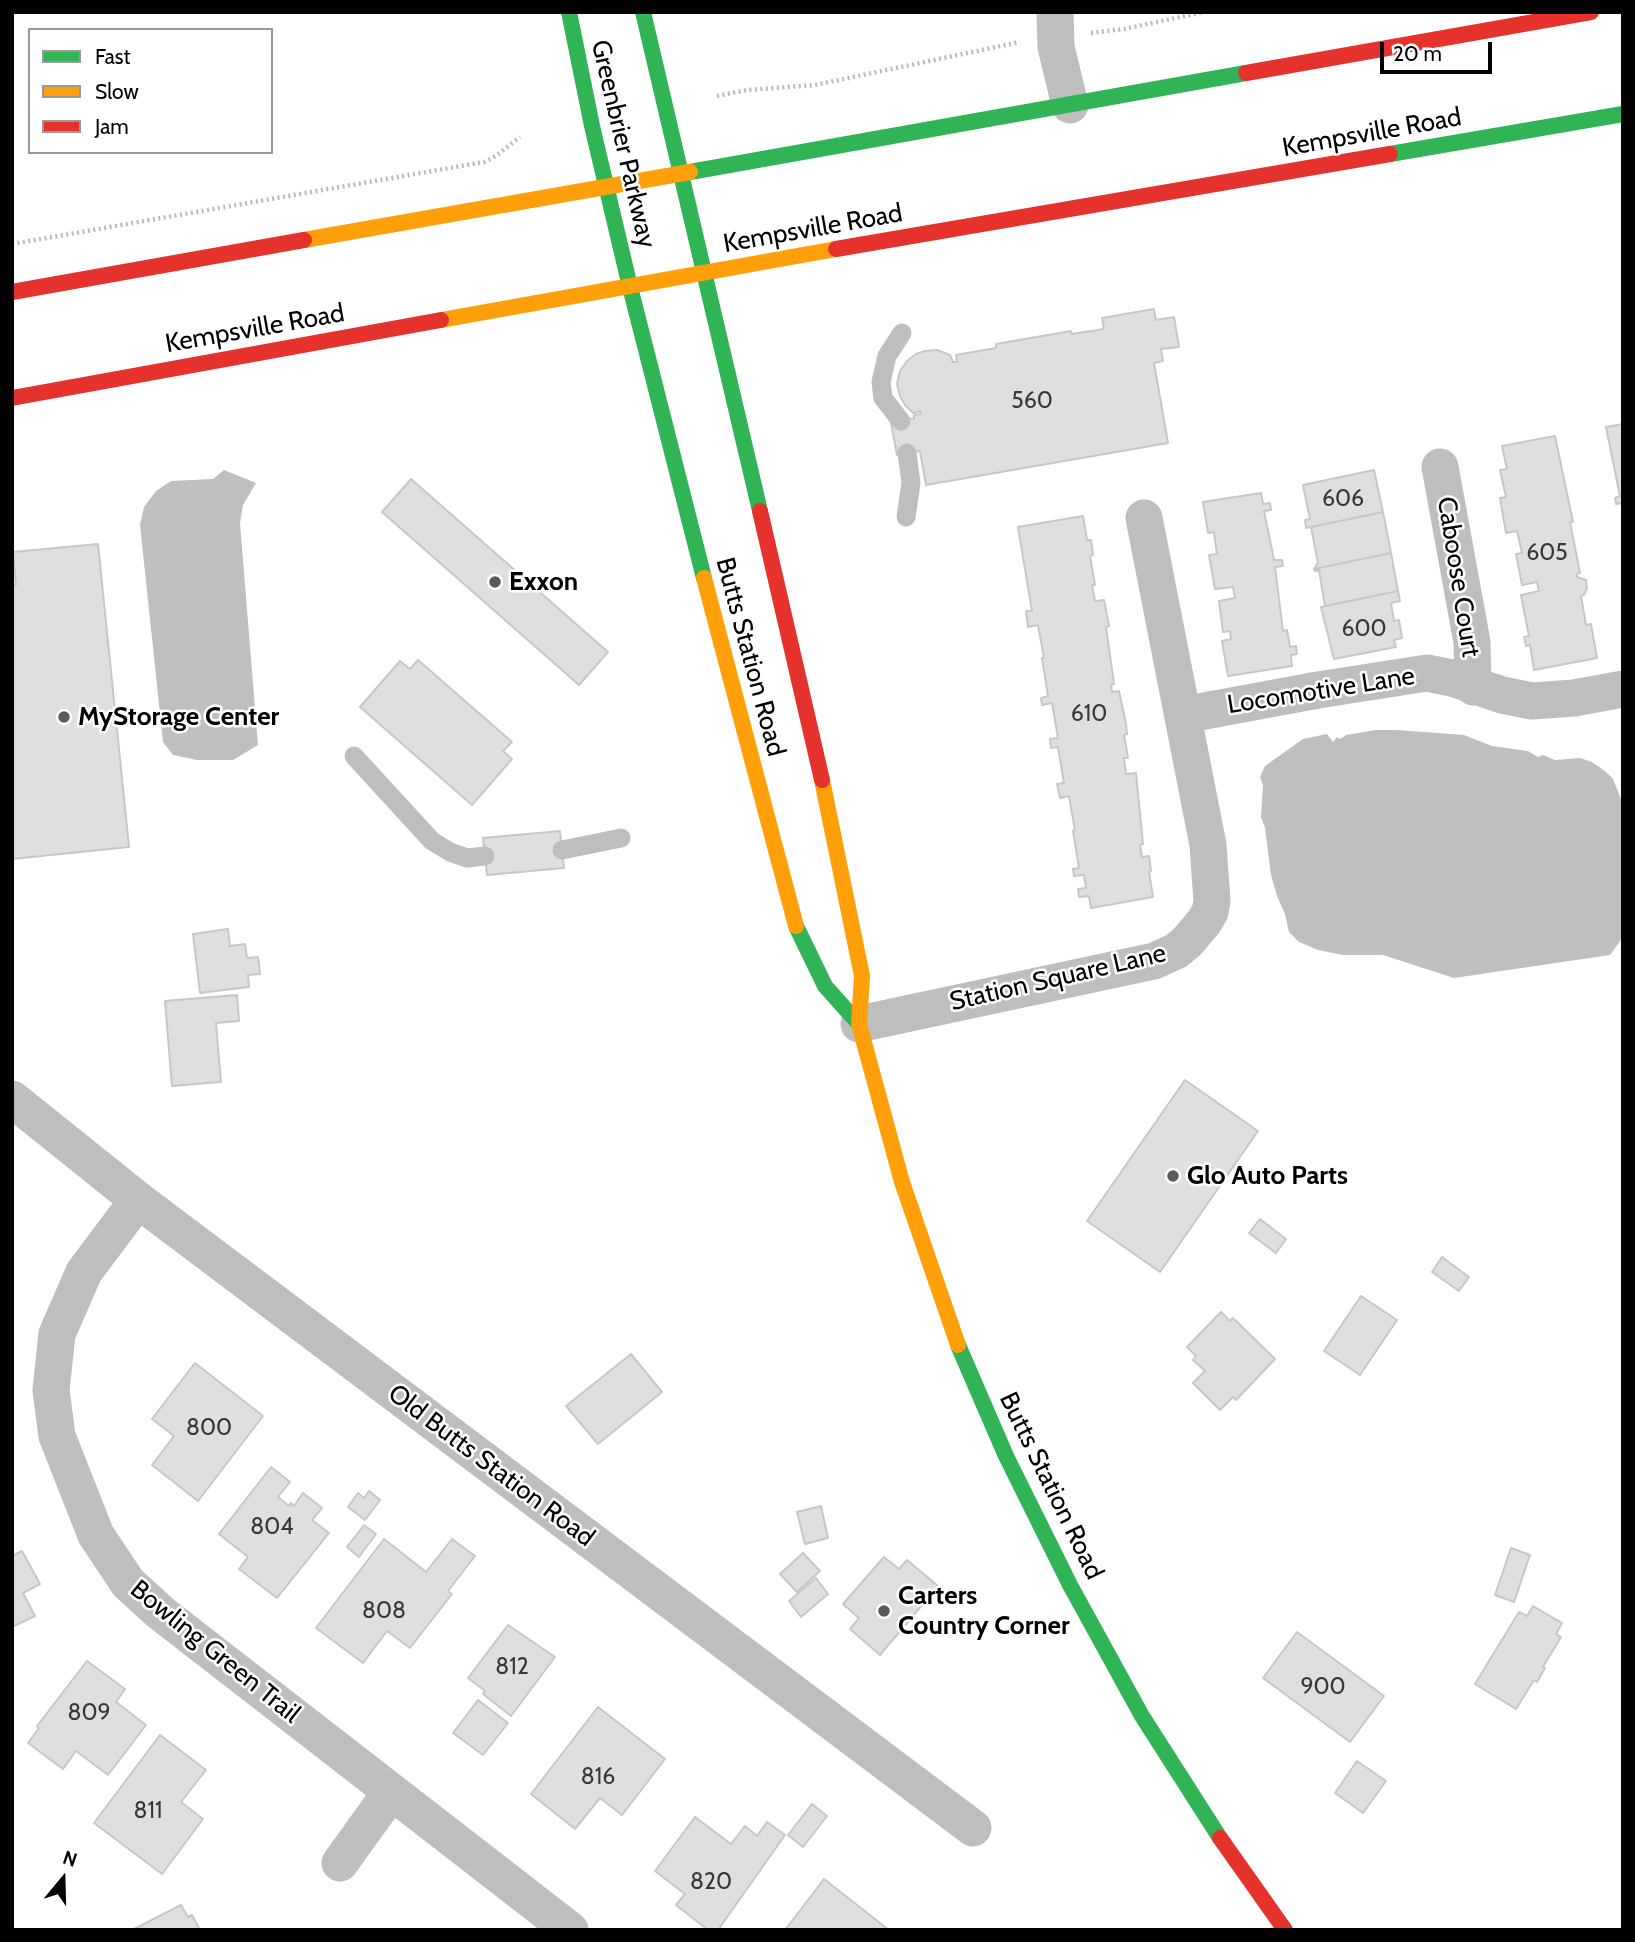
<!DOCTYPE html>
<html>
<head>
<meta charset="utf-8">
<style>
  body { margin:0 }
  #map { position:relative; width:1635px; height:1942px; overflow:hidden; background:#fff; font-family:Cabin,sans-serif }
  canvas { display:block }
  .frame { position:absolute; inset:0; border:14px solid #000; pointer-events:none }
  .legend { position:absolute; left:28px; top:28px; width:245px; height:126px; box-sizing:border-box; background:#fff; border:2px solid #999; margin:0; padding:9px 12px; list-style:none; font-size:21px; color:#000 }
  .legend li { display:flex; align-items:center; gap:14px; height:35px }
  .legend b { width:35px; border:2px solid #999 }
  .north { position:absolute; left:28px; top:1844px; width:70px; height:70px; -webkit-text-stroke:5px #fff; paint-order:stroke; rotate:19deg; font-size:19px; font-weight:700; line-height:28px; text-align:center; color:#000 }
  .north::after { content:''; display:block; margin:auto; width:24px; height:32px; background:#000; clip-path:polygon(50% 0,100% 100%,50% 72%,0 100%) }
  .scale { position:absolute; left:1380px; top:42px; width:112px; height:32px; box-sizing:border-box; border:4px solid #000; border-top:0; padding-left:9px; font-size:21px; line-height:24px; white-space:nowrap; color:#000; -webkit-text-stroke:5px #fff; paint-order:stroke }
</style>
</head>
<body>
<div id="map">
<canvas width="1635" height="1942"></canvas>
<div class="frame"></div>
<ul class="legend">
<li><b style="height:9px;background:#30b455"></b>Fast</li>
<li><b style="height:9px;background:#ff9f0a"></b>Slow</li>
<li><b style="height:9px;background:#e5322d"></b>Jam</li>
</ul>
<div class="north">N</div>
<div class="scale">20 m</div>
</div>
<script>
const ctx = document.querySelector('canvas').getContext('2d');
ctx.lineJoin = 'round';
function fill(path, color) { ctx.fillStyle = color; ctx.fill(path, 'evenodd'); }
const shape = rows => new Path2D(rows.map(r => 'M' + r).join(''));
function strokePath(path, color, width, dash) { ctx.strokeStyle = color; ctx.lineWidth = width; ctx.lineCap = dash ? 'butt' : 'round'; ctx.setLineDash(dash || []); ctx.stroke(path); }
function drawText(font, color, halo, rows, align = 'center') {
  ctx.font = font + ' Cabin,sans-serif'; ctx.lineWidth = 5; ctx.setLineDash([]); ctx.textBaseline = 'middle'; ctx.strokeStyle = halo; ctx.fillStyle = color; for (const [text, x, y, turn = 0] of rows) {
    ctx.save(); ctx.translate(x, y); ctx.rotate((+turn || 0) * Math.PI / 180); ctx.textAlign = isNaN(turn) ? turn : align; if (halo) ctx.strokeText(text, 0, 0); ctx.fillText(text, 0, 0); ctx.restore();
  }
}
const water = shape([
  [224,470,256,483,243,505,240,523,258,745,233,760,197,760,173,755,163,742,140,525,144,507,156,491,171,481,213,479],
  [1376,730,1397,730,1464,735,1492,746,1528,751,1538,757,1543,755,1555,760,1580,758,1592,762,1605,771,1613,779,1623,804,1623,937,1610,955,1454,978,1383,955,1343,955,1318,950,1299,942,1289,932,1285,914,1277,896,1271,875,1265,828,1261,817,1263,785,1260,777,1265,766,1303,739,1327,734,1333,742,1337,737,1340,739,1346,735]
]);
const building = shape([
  [1154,309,1156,320,1174,317,1179,347,1161,349,1163,361,1154,363,1168,443,926,485,920,451,897,455,891,423,914,418,914,415,921,414,920,411,913,413,905,405,900,396,897,384,900,371,907,361,916,354,925,351,937,350,950,355,953,362,957,362,956,355,996,348,996,344,1071,331,1072,334,1104,329,1102,318,1154,309],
  [1623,424,1623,511,1621,503,1616,504,1615,498,1620,496,1606,427,1623,424],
  [1555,436,1573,522,1570,522,1580,573,1577,574,1577,577,1586,580,1587,588,1584,595,1581,596,1586,625,1591,624,1597,658,1534,670,1530,645,1526,646,1524,637,1529,636,1521,595,1539,591,1537,582,1522,585,1516,554,1522,553,1517,531,1506,533,1500,498,1506,497,1500,470,1507,469,1502,446,1555,436],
  [1374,470,1383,512,1306,528,1305,520,1310,519,1303,485,1374,470],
  [411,479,608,652,579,685,382,512,411,479],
  [1261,493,1263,504,1270,503,1271,510,1264,511,1274,560,1282,560,1283,566,1275,567,1283,631,1287,630,1290,647,1296,646,1297,654,1291,655,1292,666,1228,676,1222,641,1231,639,1230,631,1223,632,1219,601,1235,598,1233,587,1215,589,1209,555,1217,554,1214,532,1208,533,1203,502,1261,493],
  [1383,512,1391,553,1314,569,1318,563,1311,527,1383,512],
  [1083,516,1087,540,1091,540,1093,555,1090,556,1095,585,1092,585,1095,601,1104,600,1109,626,1106,627,1114,684,1111,685,1112,692,1119,691,1126,724,1127,734,1124,735,1128,758,1124,758,1126,774,1136,773,1143,844,1140,845,1142,857,1149,856,1151,871,1149,872,1153,897,1091,908,1089,896,1079,897,1078,889,1086,888,1084,875,1074,876,1073,869,1079,868,1073,831,1075,830,1069,796,1060,798,1057,784,1064,783,1058,747,1051,748,1050,739,1058,738,1052,703,1042,705,1041,698,1048,696,1042,658,1044,658,1038,625,1028,627,1026,611,1032,611,1018,527,1083,516],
  [98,544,129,847,12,859,12,586,16,585,13,552,98,544],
  [1391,553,1398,591,1325,606,1319,570,1315,571,1314,569,1391,553],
  [1398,591,1400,601,1391,603,1394,621,1399,620,1402,638,1394,640,1396,647,1334,659,1321,607,1398,591],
  [418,660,512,742,503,751,512,759,472,805,360,707,400,661,410,669,418,660],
  [560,831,564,868,487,875,483,838,560,831],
  [228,929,230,946,245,944,247,958,258,957,260,974,248,975,249,987,200,993,193,934,228,929],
  [237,995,239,1021,216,1023,221,1082,172,1086,165,1001,237,995],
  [1185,1080,1258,1131,1160,1272,1087,1221,1185,1080],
  [1260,1219,1286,1239,1276,1253,1249,1233,1260,1219],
  [1442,1257,1469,1277,1459,1291,1432,1272,1442,1257],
  [1361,1296,1397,1320,1360,1375,1324,1351,1361,1296],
  [1221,1312,1230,1321,1233,1318,1275,1359,1236,1400,1233,1397,1220,1410,1193,1383,1205,1371,1193,1360,1196,1356,1187,1347,1221,1312],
  [631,1354,662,1392,598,1444,566,1406,631,1354],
  [195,1363,263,1416,198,1501,152,1465,174,1436,152,1419,195,1363],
  [271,1467,290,1482,278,1497,289,1506,291,1503,294,1506,303,1493,322,1508,312,1520,329,1533,277,1598,239,1569,248,1557,219,1534,271,1467],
  [369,1491,380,1500,365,1520,348,1507,358,1493,364,1498,369,1491],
  [821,1506,828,1538,805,1544,797,1512,821,1506],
  [364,1525,376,1534,359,1557,347,1547,364,1525],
  [384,1539,426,1572,452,1539,475,1556,448,1591,452,1594,410,1648,387,1631,363,1663,316,1628,384,1539],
  [1511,1548,1530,1555,1514,1602,1495,1595,1511,1548],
  [22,1551,40,1584,23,1593,35,1616,12,1627,12,1556,22,1551],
  [803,1553,820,1571,797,1592,780,1574,803,1553],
  [884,1557,899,1569,907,1560,938,1586,880,1655,850,1629,859,1618,843,1604,884,1557],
  [816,1578,828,1594,801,1617,789,1601,816,1578],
  [1533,1606,1562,1623,1556,1634,1561,1637,1543,1667,1545,1668,1537,1682,1534,1680,1516,1709,1475,1684,1519,1612,1527,1616,1533,1606],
  [508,1625,555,1657,511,1716,483,1694,485,1691,468,1678,508,1625],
  [1297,1632,1384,1696,1350,1742,1263,1678,1297,1632],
  [87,1661,125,1689,116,1702,146,1725,108,1775,76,1751,63,1769,28,1743,39,1728,37,1726,87,1661],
  [478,1700,508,1723,483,1755,453,1733,478,1700],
  [598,1707,665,1759,622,1815,600,1798,575,1829,531,1794,598,1707],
  [160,1735,206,1770,181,1802,203,1819,162,1874,94,1823,160,1735],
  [1357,1761,1386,1781,1363,1813,1335,1793,1357,1761],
  [812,1804,827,1816,803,1847,788,1835,812,1804],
  [695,1817,731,1844,745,1826,757,1836,767,1822,785,1835,718,1930,708,1930,676,1905,685,1894,655,1871,695,1817],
  [824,1879,889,1930,785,1930,824,1879],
  [181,1905,188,1917,192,1915,200,1930,134,1929,181,1905]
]);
const path = shape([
  [1091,33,1124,29,1204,12],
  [717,96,747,90,815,85,1020,42],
  [12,244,484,162,496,156,520,137]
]);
const lane = shape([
  [901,421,883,398,881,382,887,356,902,333],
  [906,517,911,483,907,453],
  [354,756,432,841,450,852,467,858,485,856],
  [562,850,621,838]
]);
const street = shape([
  [1055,12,1056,47,1070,105],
  [1440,467,1472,642,1473,687],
  [1183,715,1318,690,1427,673,1452,678,1502,695,1532,701,1574,698,1623,689],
  [859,1024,1154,961,1176,951,1187,942,1204,922,1210,912,1212,901,1208,845,1144,518],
  [12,1099,138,1200,973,1828],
  [138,1200,84,1272,57,1334,51,1390,57,1436,96,1535,128,1583,161,1613,570,1930],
  [340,1863,391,1792]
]);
const fast = shape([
  [569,12,592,126,630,287,704,578],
  [643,12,760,511],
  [1390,154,1623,114],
  [690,172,1246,73],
  [796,926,825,986,859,1024],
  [958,1345,1006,1456,1070,1585,1142,1716,1220,1838]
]);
const slow = shape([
  [304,240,690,172],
  [441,320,836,249],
  [704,578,796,926],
  [822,780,862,976,859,1024,902,1182,958,1345]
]);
const jam = shape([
  [1246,73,1591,12],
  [836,249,1390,154],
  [12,292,304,240],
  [12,398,441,320],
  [760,511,822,780],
  [1220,1838,1285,1930]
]);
const markers = [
  [495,582,7,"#595959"],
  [64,717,7,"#595959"],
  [1173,1176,7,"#595959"],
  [884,1611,7,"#595959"]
];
const numberNames = [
  ["560",1032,401],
  ["606",1343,499],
  ["605",1547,553],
  ["600",1364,629],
  ["610",1089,714],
  ["800",209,1428],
  ["804",272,1527],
  ["808",384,1611],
  ["812",512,1667],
  ["900",1323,1687],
  ["809",89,1713],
  ["816",598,1777],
  ["811",148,1811],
  ["820",711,1882]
];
const streetNames = [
  ["Kempsville Road",1372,133,-10],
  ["Greenbrier Parkway",623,144,77],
  ["Kempsville Road",813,229,-10],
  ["Kempsville Road",255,329,-10],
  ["Caboose Court",1458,577,81],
  ["Butts Station Road",750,657,75],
  ["Locomotive Lane",1321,691,-9],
  ["Station Square Lane",1058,978,-13],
  ["Old Butts Station Road",491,1466,37],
  ["Butts Station Road",1051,1486,64],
  ["Bowling Green Trail",215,1652,39]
];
const poiNames = [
  ["Exxon",509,582],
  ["MyStorage Center",78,717],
  ["Glo Auto Parts",1187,1176],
  ["Carters",898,1596],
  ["Country Corner",898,1626]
];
fill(water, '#bfbfbf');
fill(building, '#dfdfdf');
strokePath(building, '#c7c7c7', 2);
strokePath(path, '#b9b9b9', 4.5, [2, 3.5]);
strokePath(lane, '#bebebe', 19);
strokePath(street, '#bebebe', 37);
strokePath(fast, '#30b455', 16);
strokePath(slow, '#ff9f0a', 16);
strokePath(jam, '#e5322d', 16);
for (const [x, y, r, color] of markers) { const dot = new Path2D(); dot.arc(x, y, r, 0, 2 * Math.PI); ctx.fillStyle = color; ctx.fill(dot); strokePath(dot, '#fff', 2.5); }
drawText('23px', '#383838', null, numberNames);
drawText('26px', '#000', '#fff', streetNames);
drawText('bold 26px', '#000', '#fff', poiNames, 'left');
</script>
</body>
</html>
